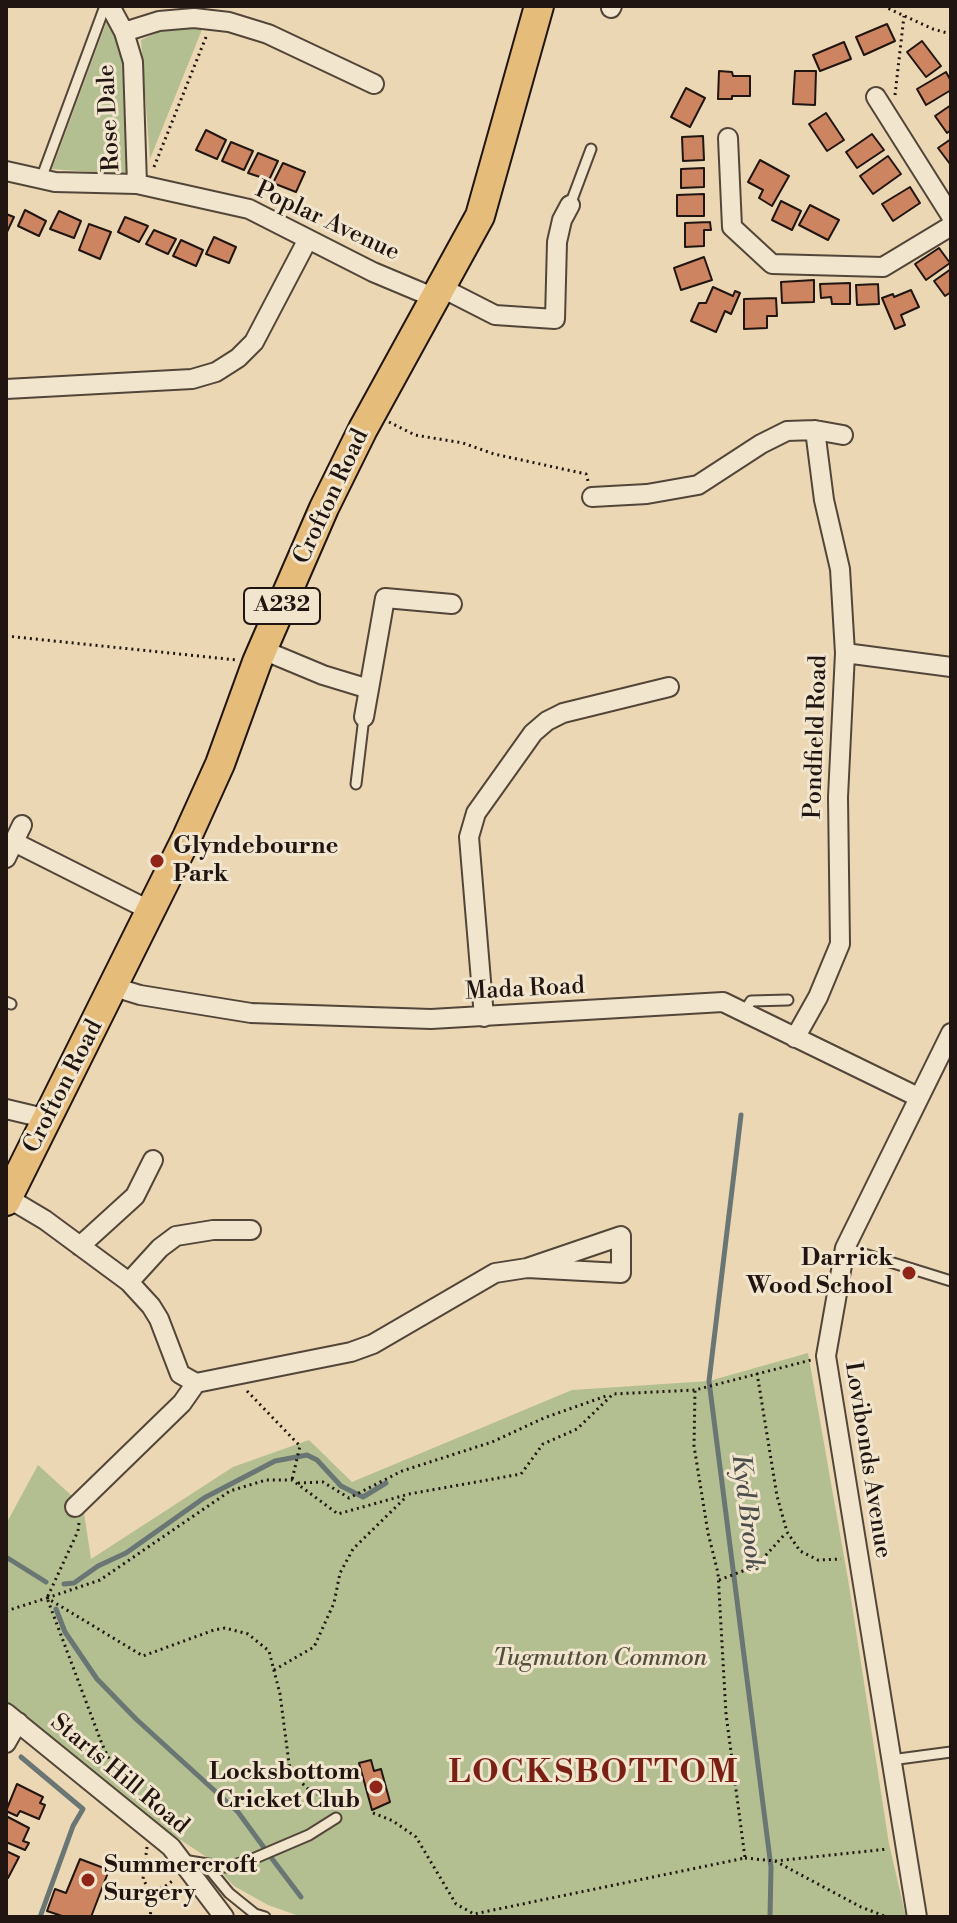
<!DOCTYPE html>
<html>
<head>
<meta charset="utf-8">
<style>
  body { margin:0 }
  #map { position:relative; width:957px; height:1923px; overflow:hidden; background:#ebd7b4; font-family:"Libre Bodoni",serif }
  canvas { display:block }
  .frame { position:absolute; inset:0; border:8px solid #201510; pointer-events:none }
</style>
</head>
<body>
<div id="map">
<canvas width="957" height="1923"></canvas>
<div class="frame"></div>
</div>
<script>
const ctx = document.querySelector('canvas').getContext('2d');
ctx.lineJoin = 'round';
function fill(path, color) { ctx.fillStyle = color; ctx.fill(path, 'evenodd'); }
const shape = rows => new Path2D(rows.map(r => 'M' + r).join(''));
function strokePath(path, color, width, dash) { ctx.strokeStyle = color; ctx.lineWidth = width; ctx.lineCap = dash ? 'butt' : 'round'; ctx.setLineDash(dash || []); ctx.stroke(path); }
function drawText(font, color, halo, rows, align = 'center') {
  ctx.font = font + ' "Libre Bodoni",serif'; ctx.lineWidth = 6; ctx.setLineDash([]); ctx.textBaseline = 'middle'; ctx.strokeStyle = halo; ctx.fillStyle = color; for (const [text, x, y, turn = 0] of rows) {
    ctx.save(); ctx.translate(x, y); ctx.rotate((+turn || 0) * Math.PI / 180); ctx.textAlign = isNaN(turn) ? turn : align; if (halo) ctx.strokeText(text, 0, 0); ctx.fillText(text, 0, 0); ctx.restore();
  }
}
const green = shape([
  [109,15,126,64,131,175,52,169],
  [172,26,203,27,150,159,141,40],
  [808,1353,848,1579,889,1844,906,1917,302,1917,268,1905,234,1886,208,1858,155,1823,6,1705,6,1524,38,1465,83,1506,91,1559,233,1467,309,1440,352,1482,572,1390,709,1381]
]);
const stream = shape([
  [741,1115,709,1381,771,1867,770,1917],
  [6,1557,46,1582],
  [64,1584,74,1583,98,1566,126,1553,204,1498,275,1461,307,1455,317,1460,341,1486,363,1497,386,1483],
  [56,1609,65,1632,97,1679,136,1719,238,1812,265,1849],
  [21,1757,83,1809,73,1826,40,1917],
  [270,1856,301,1897]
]);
const building = shape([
  [887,24,895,41,864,55,856,37,887,24],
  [922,41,941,66,926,77,907,52,922,41],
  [844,42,851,59,820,71,813,55,844,42],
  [719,71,732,72,733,76,750,76,750,96,732,96,732,99,718,99,719,71],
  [795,71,816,71,815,105,793,104,795,71],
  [946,72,951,81,951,90,926,105,917,89,946,72],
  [686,88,705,98,690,127,671,117,686,88],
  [951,105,951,130,947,133,935,116,951,105],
  [826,113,844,140,827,151,809,124,826,113],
  [206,130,226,140,217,159,196,150,206,130],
  [872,134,884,150,857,168,846,152,872,134],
  [703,136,704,160,683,161,682,137,703,136],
  [951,139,951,164,950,164,938,148,951,139],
  [231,142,253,151,244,170,222,161,231,142],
  [258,153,278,161,269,180,248,173,258,153],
  [888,156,901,174,873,194,860,176,888,156],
  [760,160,789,176,772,206,759,198,763,190,748,182,760,160],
  [283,163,305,172,296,192,273,183,283,163],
  [704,168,704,187,681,188,681,169,704,168],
  [910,187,920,203,893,221,882,204,910,187],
  [704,194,704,216,677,216,677,195,704,194],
  [781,201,801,211,792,230,772,220,781,201],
  [810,205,839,220,828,240,799,225,810,205],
  [25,210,46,221,39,236,18,226,25,210],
  [59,211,81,221,74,238,50,229,59,211],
  [6,214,14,217,6,234,6,214],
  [125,217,148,226,139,242,118,232,125,217],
  [710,222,711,230,704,230,704,246,685,247,685,223,710,222],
  [89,224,111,232,100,259,79,250,89,224],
  [154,230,176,239,168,254,146,244,154,230],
  [214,237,236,247,229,263,206,254,214,237],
  [181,240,203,250,196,266,173,256,181,240],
  [939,248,950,263,926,280,915,264,939,248],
  [704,257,712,280,681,290,674,268,704,257],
  [951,269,951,292,945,296,934,281,951,269],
  [814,280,814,302,782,303,781,282,814,280],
  [850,283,850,304,832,304,831,297,821,298,820,284,850,283],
  [878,284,879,304,857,305,856,285,878,284],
  [713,287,733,296,735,291,740,293,731,314,725,311,716,332,691,321,699,303,706,303,713,287],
  [911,290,919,307,901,315,905,325,895,329,882,298,893,294,894,297,911,290],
  [776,298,777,316,767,316,767,328,744,329,744,299,776,298],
  [371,1760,374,1771,381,1769,390,1802,372,1810,359,1763,371,1760],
  [17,1784,43,1797,40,1803,45,1805,39,1819,20,1811,17,1816,6,1811,17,1784],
  [6,1816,29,1828,23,1841,29,1843,25,1850,6,1842,6,1816],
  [6,1851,19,1857,8,1878,6,1877,6,1851],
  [80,1859,109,1870,91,1917,65,1917,47,1911,55,1889,66,1893,80,1859]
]);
const path = shape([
  [883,6,933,29,951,34],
  [895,95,904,16],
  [154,167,206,37],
  [389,422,415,435,463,443,494,454,586,474,588,481],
  [6,636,237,660],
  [757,1373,777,1496,787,1532,800,1551,818,1560,841,1559],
  [247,1391,300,1446,292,1480],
  [298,1483,323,1482,349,1498,402,1471,492,1442,544,1418,609,1395],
  [79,1523,78,1531,47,1598,102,1744,122,1786],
  [719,1580,756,1566,786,1533],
  [47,1598,100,1580,230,1491,266,1480,292,1480,338,1514,409,1494,521,1474,543,1444,577,1429,613,1394,695,1390,811,1360],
  [6,1611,47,1598,143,1656,214,1630,225,1628,248,1634,269,1651,280,1694,290,1771],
  [274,1670,314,1647,334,1603,340,1573,353,1549,406,1497],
  [279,1766,290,1771,311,1792,329,1798],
  [373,1813,393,1821,416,1837,456,1904,474,1914,745,1858,726,1714,718,1573,708,1533,694,1446,695,1390],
  [147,1847,143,1879,148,1888,154,1889,150,1917],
  [745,1858,775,1861,888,1849],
  [775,1861,861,1907,887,1917],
  [154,1889,163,1888,175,1879]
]);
const lane = shape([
  [41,179,105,6],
  [570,205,591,149],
  [356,784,364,717],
  [6,1002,11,1004],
  [744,1012,751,1001,788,1000],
  [845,1248,951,1281],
  [891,1760,951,1752],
  [183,1860,226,1867,248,1861,309,1835,336,1818],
  [206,1865,229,1893,255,1914,265,1917]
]);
const street = shape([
  [110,6,124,32,133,62,137,184],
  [611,8,612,6],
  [124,32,159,21,194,18,229,22,268,34,374,84],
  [876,97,951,216],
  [728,138,732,227,772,264,883,267,951,226],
  [6,171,55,182,137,184,249,209,373,272,435,298],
  [442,288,495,315,555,319,557,242,562,220,570,205],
  [6,389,192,379,216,372,238,358,254,342,308,239],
  [592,497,647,494,698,485,761,444,787,431,815,430,843,435],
  [263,650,323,675,369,689,364,717],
  [845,653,951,667],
  [369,689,385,598,452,604],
  [14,842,151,911],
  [6,858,22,825],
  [114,987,140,995,251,1013,431,1019,723,1002,918,1097],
  [484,1017,469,837,476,813,533,733,547,721,563,713,669,687],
  [795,1038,818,997,840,944,838,797,845,653,840,569,824,500,815,430],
  [6,1109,48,1119],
  [8,1198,45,1220,129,1282,151,1306,159,1319,180,1374,196,1383],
  [80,1246,135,1196,153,1160],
  [129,1282,160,1248,176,1236,213,1230,251,1230],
  [196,1383,351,1352,373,1344,495,1273,527,1268,621,1236,621,1273,527,1268],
  [75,1507,182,1403,196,1383],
  [6,1713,171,1847,224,1917],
  [6,1743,18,1722],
  [917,1917,826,1356,845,1248,951,1033]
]);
const primary = shape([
  [6,1201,187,837,220,764,257,662,324,508,363,429,480,216,539,6]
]);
const markers = [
  [157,861,8,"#8f2418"],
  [909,1273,8,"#8f2418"],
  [376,1787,8,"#8f2418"],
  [88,1880,8,"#8f2418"]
];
const shields = [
  [282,606,76]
];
const shieldNames = [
  ["A232",282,606]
];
const streetNames = [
  ["Rose Dale",110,118,-93],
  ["Poplar Avenue",327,222,25],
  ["Crofton Road",332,497,-65],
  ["Pondfield Road",817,737,-88],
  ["Mada Road",525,990,-3],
  ["Crofton Road",64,1087,-63],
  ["Lovibonds Avenue",867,1460,81],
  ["Starts Hill Road",119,1775,40]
];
const poiNames = [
  ["Glyndebourne",173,847],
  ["Park",173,875],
  ["Darrick",893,1259,"right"],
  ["Wood School",893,1287,"right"],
  ["Locksbottom",360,1773,"right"],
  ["Cricket Club",360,1801,"right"],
  ["Summercroft",104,1866],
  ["Surgery",104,1894]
];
const parkNames = [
  ["Tugmutton Common",600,1659]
];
const waterNames = [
  ["Kyd Brook",746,1513,83]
];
const districtNames = [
  ["LOCKSBOTTOM",594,1774]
];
fill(green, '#b3bf90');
strokePath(stream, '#6a7674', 5);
fill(building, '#cd8461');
strokePath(building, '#201510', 2);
strokePath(lane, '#534639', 13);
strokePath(street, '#534639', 22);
strokePath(primary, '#201510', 32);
strokePath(path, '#201510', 3, [2, 4]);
strokePath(lane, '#f2e5ce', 9);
strokePath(street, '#f2e5ce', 18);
strokePath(primary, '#e6bc7a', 28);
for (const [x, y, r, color] of markers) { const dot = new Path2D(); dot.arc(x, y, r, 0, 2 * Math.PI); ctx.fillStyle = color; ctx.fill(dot); strokePath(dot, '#f2e5ce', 3); }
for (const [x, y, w] of shields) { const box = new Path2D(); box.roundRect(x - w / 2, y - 18, w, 36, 6); ctx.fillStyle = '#f2e5ce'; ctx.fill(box); strokePath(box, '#201510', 2); }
drawText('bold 22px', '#201510', null, shieldNames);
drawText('24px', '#201510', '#f2e5ce', streetNames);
drawText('bold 24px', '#201510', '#f2e5ce', poiNames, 'left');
drawText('italic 24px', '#53503d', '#f2e5ce', parkNames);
drawText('italic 26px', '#4b4e4a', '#f2e5ce', waterNames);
ctx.letterSpacing = '2px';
drawText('bold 32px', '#7a1f14', '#f2e5ce', districtNames);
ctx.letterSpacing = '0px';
</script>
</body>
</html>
